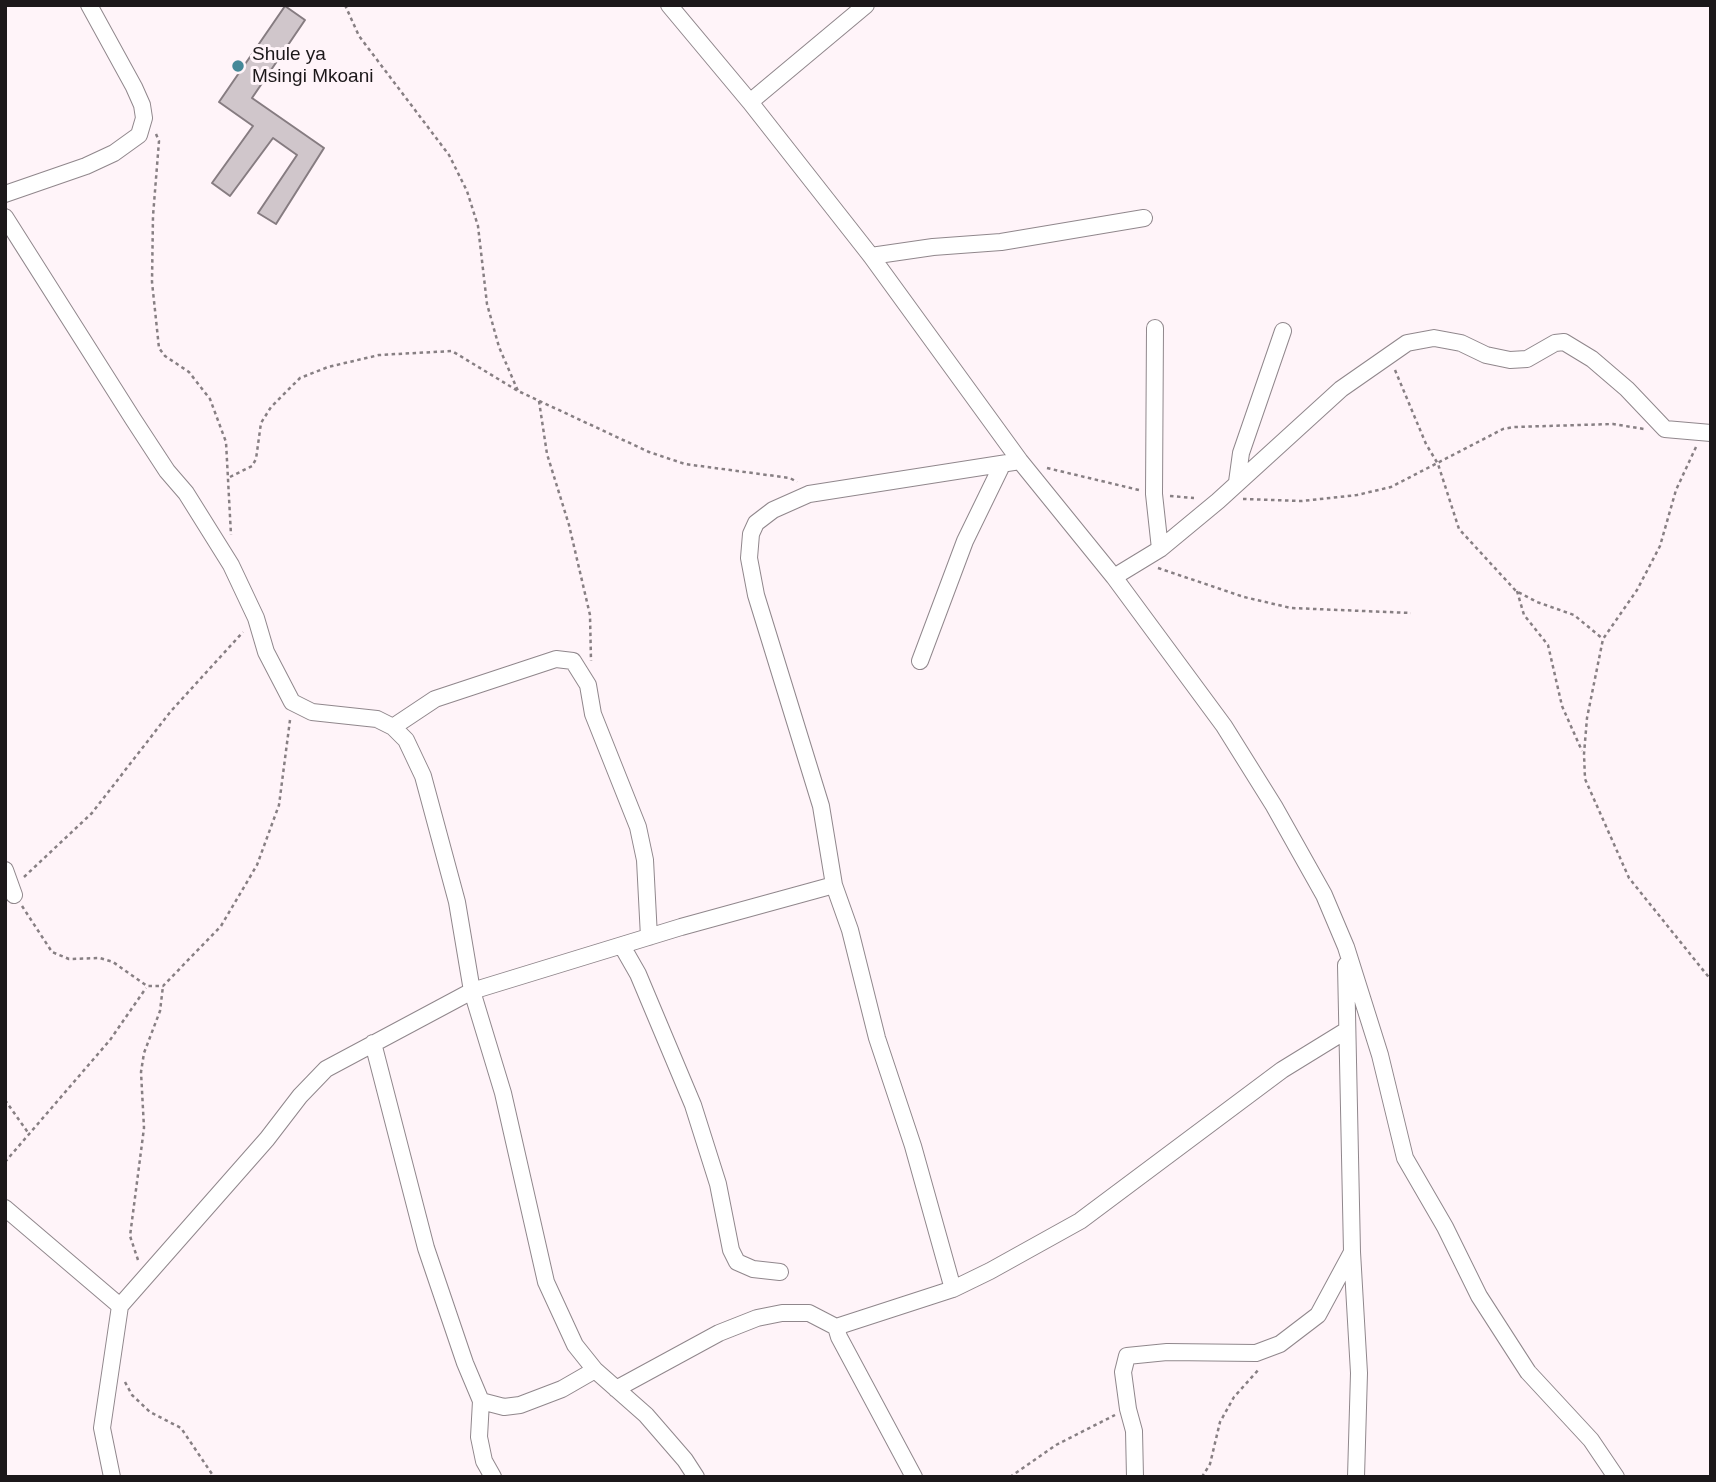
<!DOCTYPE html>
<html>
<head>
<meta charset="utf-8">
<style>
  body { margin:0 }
  #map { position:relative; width:1716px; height:1482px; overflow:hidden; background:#fff4f9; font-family:Helvetica,sans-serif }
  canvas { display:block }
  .frame { position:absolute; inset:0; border:7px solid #1c181a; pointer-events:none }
</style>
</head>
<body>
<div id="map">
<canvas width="1716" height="1482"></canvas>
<div class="frame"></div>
</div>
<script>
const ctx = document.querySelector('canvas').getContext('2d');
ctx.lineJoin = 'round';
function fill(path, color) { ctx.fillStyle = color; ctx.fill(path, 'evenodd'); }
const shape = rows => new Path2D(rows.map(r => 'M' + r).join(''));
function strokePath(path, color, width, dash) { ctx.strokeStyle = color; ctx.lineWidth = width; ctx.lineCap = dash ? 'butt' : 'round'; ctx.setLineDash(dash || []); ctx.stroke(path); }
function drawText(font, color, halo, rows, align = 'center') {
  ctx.font = font + ' Helvetica,sans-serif'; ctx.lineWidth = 6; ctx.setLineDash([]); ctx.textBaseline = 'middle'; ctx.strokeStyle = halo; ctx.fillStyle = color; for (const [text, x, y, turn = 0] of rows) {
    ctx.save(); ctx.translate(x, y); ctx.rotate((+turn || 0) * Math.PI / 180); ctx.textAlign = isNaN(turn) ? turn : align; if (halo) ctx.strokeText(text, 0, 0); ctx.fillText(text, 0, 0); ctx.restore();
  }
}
const building = shape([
  [285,6,305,20,252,98,324,148,276,224,258,213,297,155,273,138,230,196,212,183,253,126,219,102,285,6]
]);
const path = shape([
  [345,5,359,36,449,155,467,191,478,226,487,304,499,347,518,391],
  [156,134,159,141,153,216,152,282,159,348,165,356,189,372,210,399,226,442,231,535],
  [1395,370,1426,444,1438,464,1459,529,1516,591,1537,602,1574,615,1603,639],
  [539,401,547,454,569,525,590,615,591,661],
  [1696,447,1676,490,1660,546,1637,590,1603,639,1587,718,1584,754,1585,779,1629,878,1711,980],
  [1047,468,1139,490],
  [230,477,252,466,256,459,261,423,271,407,300,378,328,367,379,355,452,351,518,391,649,452,685,464,790,478,797,482],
  [1170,496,1194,498],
  [1243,499,1302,501,1357,495,1391,487,1503,429,1514,427,1613,424,1644,429],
  [1158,568,1244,597,1291,608,1411,613],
  [1517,591,1524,615,1548,645,1562,706,1582,751],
  [24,877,92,813,171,711,243,632],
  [22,906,52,952,69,959,100,958,113,962,147,986,163,986,221,926,257,865,279,805,290,720],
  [5,1100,29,1134],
  [5,1162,110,1040,146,988],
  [138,1260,130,1236,144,1128,141,1072,144,1053,160,1011,163,986],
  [125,1382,132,1395,150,1412,181,1428,214,1477],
  [1010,1477,1056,1445,1115,1415],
  [1202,1477,1210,1464,1220,1422,1234,1397,1260,1368]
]);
const minor = shape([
  [669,5,750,102,871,256,1020,461,1114,577,1224,726,1274,806,1324,895,1346,947,1380,1055,1405,1158,1445,1227,1479,1296,1528,1372,1591,1440,1616,1477],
  [750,102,866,5],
  [5,194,86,166,114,153,139,135,144,118,142,105,134,87,89,5],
  [5,217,133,419,167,471,186,493,231,565,256,618,266,652,292,702,312,712,377,719,393,727,406,740,423,776,457,902,472,991,503,1093,546,1282,575,1345,595,1370,646,1415,685,1460,696,1477],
  [871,256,933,247,1001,242,1144,218],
  [1155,328,1154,494,1160,549],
  [1237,482,1241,453,1283,331],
  [1114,577,1160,549,1218,501,1341,389,1407,343,1434,338,1461,343,1486,355,1510,360,1527,359,1555,343,1564,342,1592,359,1627,389,1665,429,1711,433],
  [920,661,965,541,1002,465],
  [393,727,435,699,556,659,573,661,588,685,593,714,638,827,645,860,649,937],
  [5,870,14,895],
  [622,946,638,974,693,1105,718,1184,731,1250,737,1262,753,1269,780,1272],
  [1346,965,1352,1252,1359,1373,1356,1477],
  [373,1043,426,1248,465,1363,481,1401,504,1407,520,1405,562,1389,595,1370],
  [5,1208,120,1306],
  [953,1289,913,1146,877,1038,850,930,834,885,821,806,756,595,749,558,751,534,756,523,773,510,809,494,1020,461],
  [836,1327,953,1289,990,1271,1080,1221,1282,1070,1347,1030],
  [616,1389,719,1333,757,1318,782,1313,809,1313,836,1327,839,1337,914,1477],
  [481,1401,479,1437,484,1461,493,1477],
  [112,1477,102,1428,120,1306,267,1139,300,1096,326,1069,472,991,681,927,834,885],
  [1135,1477,1134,1431,1128,1409,1123,1372,1127,1356,1167,1352,1256,1353,1280,1344,1318,1315,1352,1252]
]);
const markers = [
  [238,66,7,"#458898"]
];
const poiNames = [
  ["Shule ya",252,55],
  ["Msingi Mkoani",252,77]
];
fill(building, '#d0c6cb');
strokePath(building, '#867c81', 2);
strokePath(minor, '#90878c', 18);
strokePath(path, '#877f83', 2.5, [3.5, 3.5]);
strokePath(minor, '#fff', 16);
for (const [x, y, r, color] of markers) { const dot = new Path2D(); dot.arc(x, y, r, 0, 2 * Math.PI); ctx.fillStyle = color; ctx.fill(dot); strokePath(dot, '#fff4f9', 2.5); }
drawText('19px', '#1c181a', '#fff4f9', poiNames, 'left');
</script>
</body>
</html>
